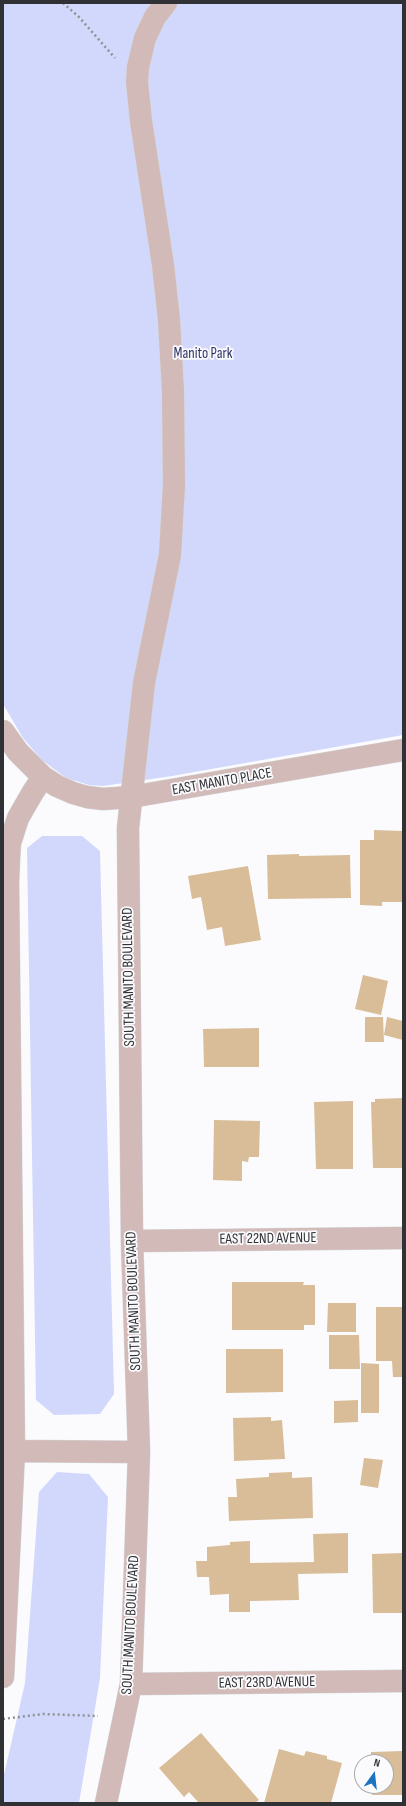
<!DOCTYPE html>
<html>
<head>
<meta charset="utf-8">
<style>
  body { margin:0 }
  #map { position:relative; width:406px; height:1806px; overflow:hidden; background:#fbfbfe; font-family:"Sofia Sans Condensed",sans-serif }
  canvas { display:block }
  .frame { position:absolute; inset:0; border:4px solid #303134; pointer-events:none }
  .north { position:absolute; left:354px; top:1754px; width:40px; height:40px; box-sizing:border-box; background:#fbfbfe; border:1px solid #aaaaad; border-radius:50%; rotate:15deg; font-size:11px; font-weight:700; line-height:16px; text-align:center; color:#303134 }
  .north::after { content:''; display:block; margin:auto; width:14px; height:18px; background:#1c73c0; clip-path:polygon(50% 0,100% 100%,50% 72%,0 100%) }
</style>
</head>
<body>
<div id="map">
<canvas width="406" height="1806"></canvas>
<div class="frame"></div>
<div class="north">N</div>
</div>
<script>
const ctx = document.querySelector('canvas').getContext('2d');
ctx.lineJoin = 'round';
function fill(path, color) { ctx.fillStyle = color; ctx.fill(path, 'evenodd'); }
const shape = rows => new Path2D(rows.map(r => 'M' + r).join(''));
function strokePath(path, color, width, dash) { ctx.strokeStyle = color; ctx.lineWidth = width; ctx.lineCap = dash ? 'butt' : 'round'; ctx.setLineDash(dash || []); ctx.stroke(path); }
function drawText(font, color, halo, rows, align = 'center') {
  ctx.font = font + ' "Sofia Sans Condensed",sans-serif'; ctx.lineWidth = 3.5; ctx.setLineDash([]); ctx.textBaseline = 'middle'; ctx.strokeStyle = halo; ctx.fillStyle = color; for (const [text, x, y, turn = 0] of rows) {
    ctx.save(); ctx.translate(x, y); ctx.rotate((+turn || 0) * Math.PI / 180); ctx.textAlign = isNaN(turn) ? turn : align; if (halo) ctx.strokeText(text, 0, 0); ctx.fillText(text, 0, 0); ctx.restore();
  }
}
const green = shape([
  [3,3,403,3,403,735,172,776,103,786,89,785,66,778,42,760,23,738,3,704],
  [42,836,82,836,100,851,114,1394,100,1414,54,1415,36,1400,27,848],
  [57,1472,89,1474,108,1497,100,1678,79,1803,3,1803,3,1779,25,1683,39,1492]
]);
const building = shape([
  [374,830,403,831,403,902,382,902,382,906,360,905,360,840,374,840],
  [299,854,299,856,350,855,351,898,268,899,267,855],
  [248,866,261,940,225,946,222,927,207,930,201,897,192,899,188,876],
  [363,975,388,981,381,1015,355,1009],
  [365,1017,383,1017,384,1042,365,1042],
  [387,1017,403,1021,403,1040,384,1035],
  [259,1028,259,1067,204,1067,203,1029],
  [403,1098,403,1168,373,1168,371,1102,375,1102,375,1099],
  [353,1101,353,1169,316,1169,314,1102],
  [214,1120,260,1121,259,1157,249,1157,248,1162,242,1161,242,1181,213,1180],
  [232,1282,304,1282,303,1285,315,1285,315,1325,304,1325,304,1330,232,1330],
  [328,1303,356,1303,356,1332,327,1332],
  [376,1307,403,1307,403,1377,393,1377,392,1361,376,1361],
  [329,1335,359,1335,360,1369,329,1369],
  [226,1349,283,1349,283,1392,226,1393],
  [361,1363,379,1364,379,1413,361,1413],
  [358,1400,358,1422,334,1423,334,1401],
  [271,1417,271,1421,282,1420,285,1459,234,1461,233,1418],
  [364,1458,383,1460,378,1488,360,1485],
  [292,1472,292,1478,312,1477,313,1518,229,1521,228,1497,237,1497,236,1479,269,1477,269,1473],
  [348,1533,348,1573,298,1574,299,1600,250,1601,250,1612,229,1612,229,1594,210,1595,209,1577,197,1577,196,1561,207,1561,207,1547,230,1545,230,1542,250,1541,250,1563,314,1562,313,1534],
  [403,1553,403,1613,373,1613,372,1554],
  [201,1733,259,1800,255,1803,199,1803,189,1792,184,1797,159,1768],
  [279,1749,304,1756,306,1751,327,1756,327,1759,342,1763,331,1803,264,1803],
  [403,1751,403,1795,372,1795,371,1786,386,1786,386,1762,371,1762,371,1752]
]);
const path = shape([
  [63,3,79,17,115,58],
  [3,1719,43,1714,98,1716]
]);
const street = shape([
  [3,731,18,752,43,777,57,786,73,793,87,797,103,799,131,797,403,750],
  [132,1241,403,1238],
  [3,1448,14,1451,139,1452],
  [3,1677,14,1451,8,882,9,858,10,843,18,818,33,792,43,777],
  [131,1684,403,1681],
  [106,1803,131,1684,139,1452,132,1241,128,828,144,683,170,555,174,485,173,391,169,320,163,265,141,121,137,82,138,67,145,38,155,17,166,3]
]);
const parkNames = [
  ["Manito Park",203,354]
];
const streetNames = [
  ["EAST MANITO PLACE",222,782,-10],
  ["SOUTH MANITO BOULEVARD",129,977,-91],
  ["EAST 22ND AVENUE",268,1239,-1],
  ["SOUTH MANITO BOULEVARD",134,1301,-92],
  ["SOUTH MANITO BOULEVARD",131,1625,-87],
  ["EAST 23RD AVENUE",267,1683,-1]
];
fill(green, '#d1d8fc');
fill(building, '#d8bd98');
strokePath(street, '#d6d7da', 23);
strokePath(path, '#909194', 2.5, [2, 3]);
strokePath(street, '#d1bab8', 22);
drawText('15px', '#2e3366', '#fbfbfe', parkNames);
drawText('15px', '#303134', '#fbfbfe', streetNames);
</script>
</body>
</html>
